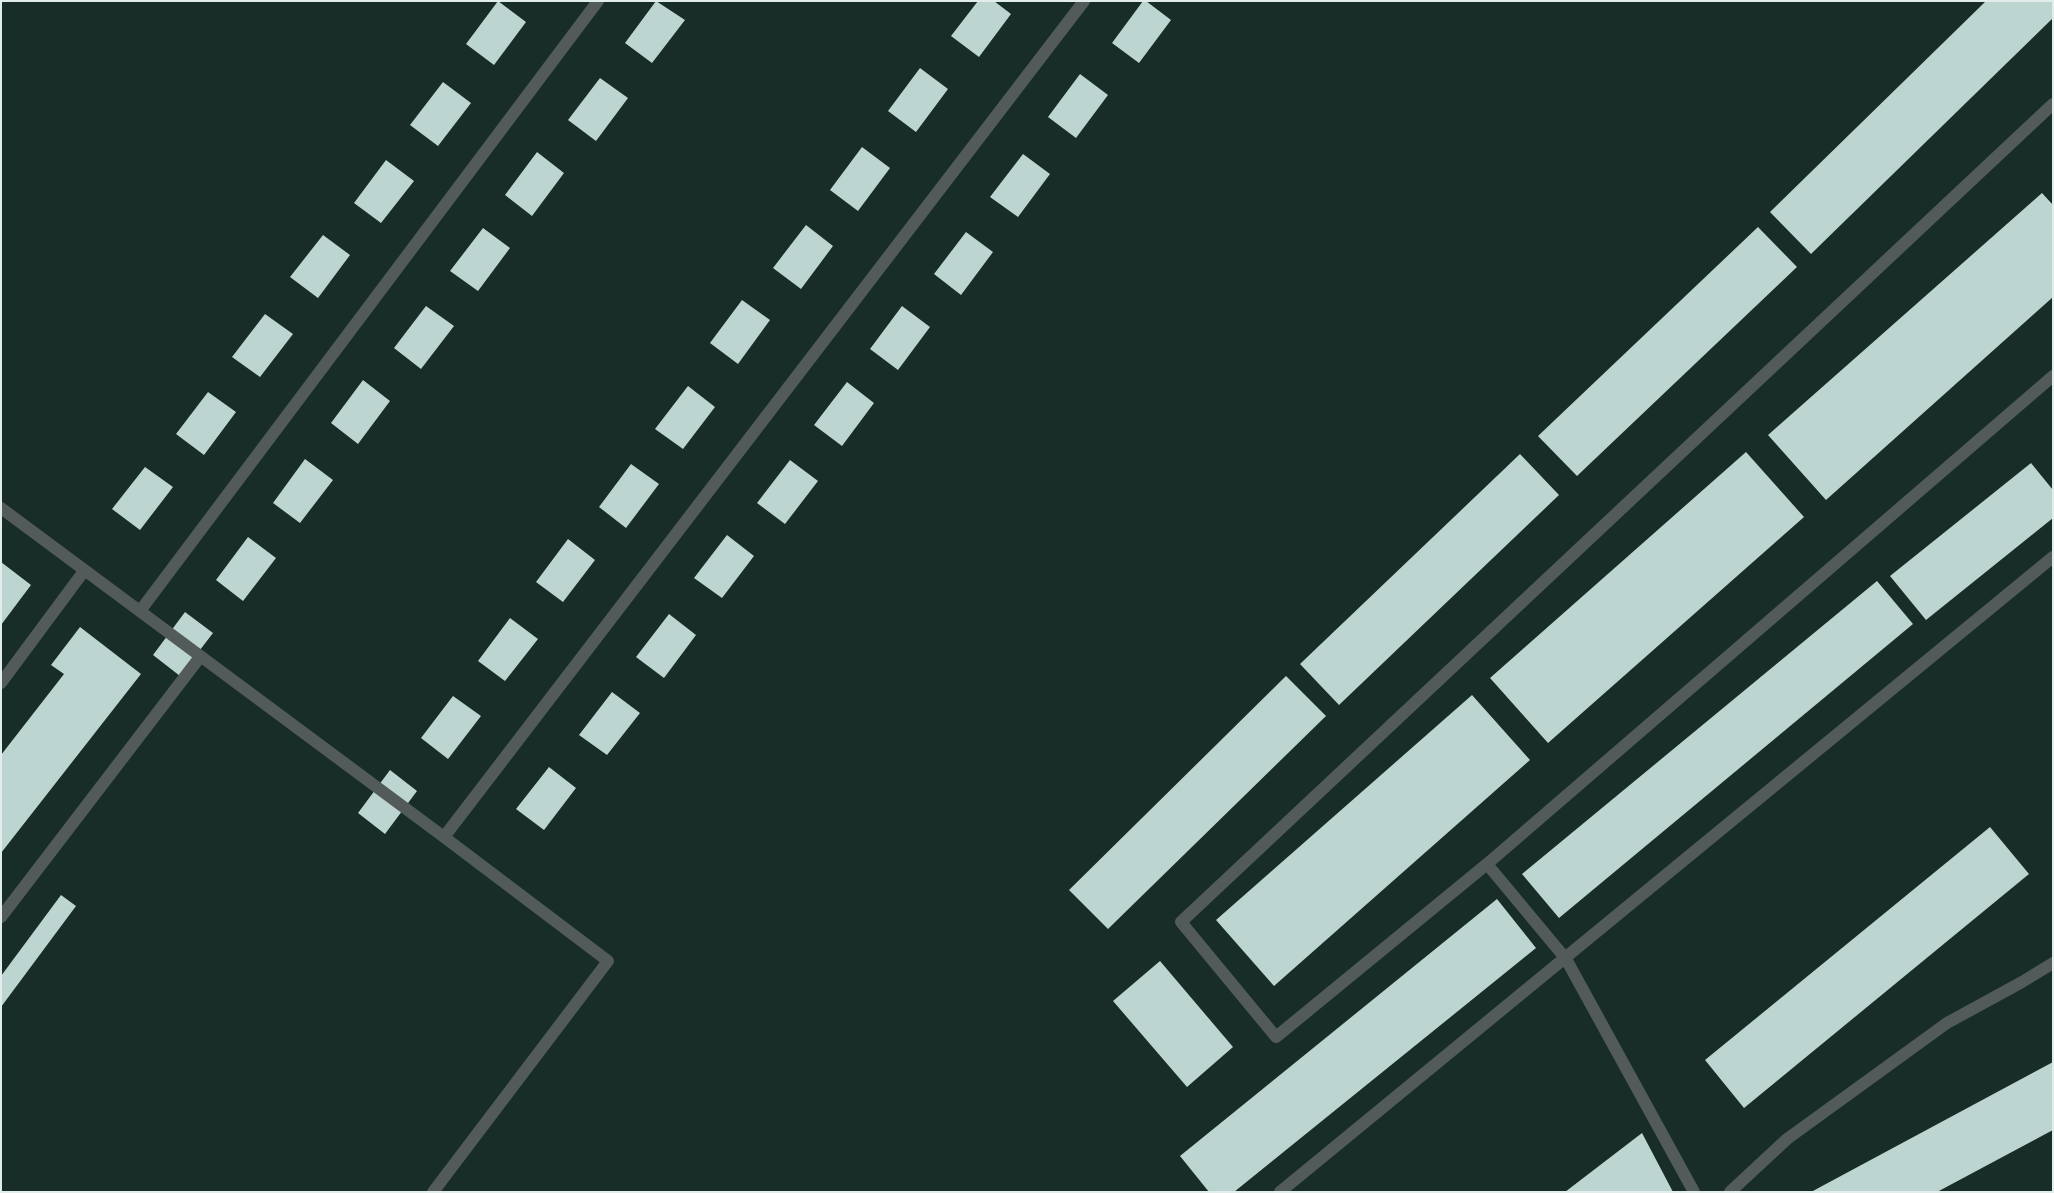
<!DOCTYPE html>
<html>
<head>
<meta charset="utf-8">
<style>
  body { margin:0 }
  #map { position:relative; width:2054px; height:1193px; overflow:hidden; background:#182c28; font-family:"DejaVu Sans",sans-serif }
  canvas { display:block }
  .frame { position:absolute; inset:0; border:2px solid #e0edea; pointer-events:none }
</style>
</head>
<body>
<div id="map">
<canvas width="2054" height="1193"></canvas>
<div class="frame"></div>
</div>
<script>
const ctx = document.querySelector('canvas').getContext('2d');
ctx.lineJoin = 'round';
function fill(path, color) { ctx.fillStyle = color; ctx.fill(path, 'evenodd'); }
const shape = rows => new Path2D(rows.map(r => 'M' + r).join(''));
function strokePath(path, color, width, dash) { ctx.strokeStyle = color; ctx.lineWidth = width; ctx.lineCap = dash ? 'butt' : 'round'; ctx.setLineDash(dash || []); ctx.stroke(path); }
const building = shape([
  [498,1,526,22,494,65,466,44],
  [656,1,685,20,652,63,625,43],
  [978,1,994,1,1011,14,979,57,951,36],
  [1143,1,1146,1,1171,20,1139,63,1112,43],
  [1986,1,2053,1,2053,18,1811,254,1770,212],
  [920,68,948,89,916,132,888,111],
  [1080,74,1108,95,1076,138,1048,117],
  [600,78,628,98,596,141,568,120],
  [443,82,471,103,438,146,410,125],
  [862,147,890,168,858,211,830,190],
  [537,152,564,173,532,216,505,195],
  [1023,154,1050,174,1018,217,990,197],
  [386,160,414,181,381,223,354,203],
  [2042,193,2053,205,2053,297,1826,500,1768,435],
  [806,225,833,246,801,289,773,268],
  [1758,227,1797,267,1577,476,1538,436],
  [483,228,510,248,478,291,450,271],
  [966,232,993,252,961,295,934,274],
  [323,235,350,255,318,298,290,277],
  [742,300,770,320,738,364,710,343],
  [426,306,454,326,421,369,394,348],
  [902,306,930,327,898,370,870,349],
  [265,314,293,334,260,377,232,357],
  [363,380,390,401,358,444,331,423],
  [847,382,874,403,842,446,814,425],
  [688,386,715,407,683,449,655,429],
  [208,392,236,412,204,455,176,434],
  [1746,452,1804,517,1548,743,1490,678],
  [1520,454,1559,495,1339,705,1300,664],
  [305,459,333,480,300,523,273,503],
  [790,460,818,481,785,524,757,503],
  [2031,463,2053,490,2053,518,1926,620,1890,576],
  [631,464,659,484,626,528,599,507],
  [145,467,173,487,140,530,112,509],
  [727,535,754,556,722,598,694,578],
  [248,537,276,558,243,601,216,580],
  [568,539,595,560,563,602,536,582],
  [1,562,31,585,1,625],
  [1877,581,1913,624,1559,918,1522,874],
  [185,612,213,633,180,676,153,655],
  [669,614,696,635,664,678,636,657],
  [510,618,538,639,505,681,478,661],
  [80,627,141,674,1,853,1,755,64,674,51,665],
  [1286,676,1326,716,1108,929,1069,890],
  [612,692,640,713,607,755,579,735],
  [1472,695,1530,760,1274,986,1216,920],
  [453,696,481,716,448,759,421,738],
  [549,767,576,788,544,830,516,809],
  [390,770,417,791,385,834,358,813],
  [1990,827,2029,874,1744,1108,1705,1060],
  [61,895,76,906,1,1007,1,976],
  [1497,899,1536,948,1234,1192,1209,1192,1180,1156],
  [1160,961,1233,1047,1187,1087,1113,1001],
  [2053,1062,2053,1130,1937,1192,1811,1192],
  [1642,1133,1673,1192,1565,1192]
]);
const minor = shape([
  [2053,104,1181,922,1276,1037,1487,864,2053,376],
  [1,508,444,837,608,961,433,1192],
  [140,611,598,1],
  [1,683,84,571],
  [444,837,1084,1],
  [1487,864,1566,959,1694,1192],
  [1,917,200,657],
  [1280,1192,2053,557],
  [1730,1192,1787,1139,1947,1023,2022,982,2053,963]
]);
fill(building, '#bdd5d0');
strokePath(minor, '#525b59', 12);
</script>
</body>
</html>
